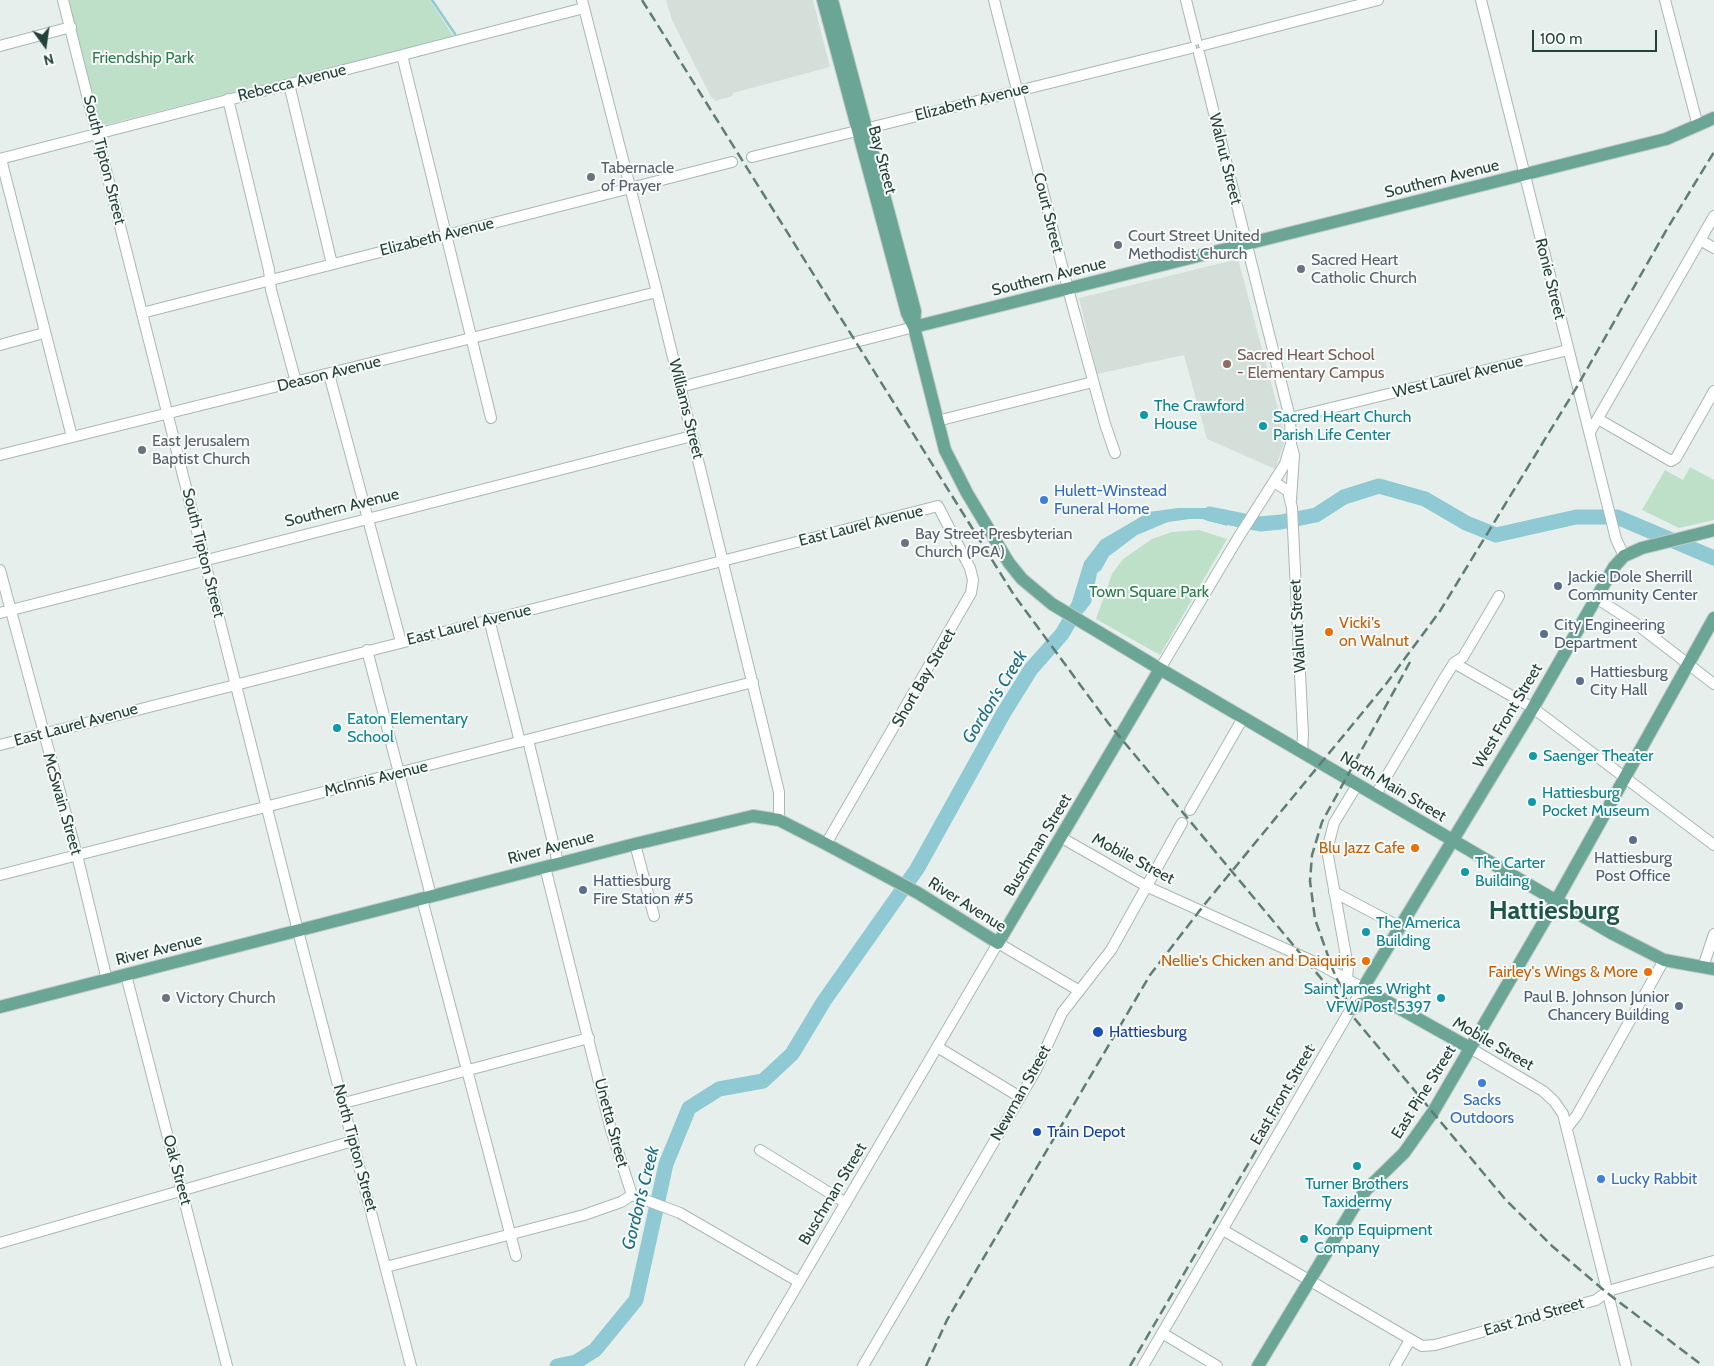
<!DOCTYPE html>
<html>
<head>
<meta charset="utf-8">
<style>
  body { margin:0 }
  #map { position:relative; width:1714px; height:1366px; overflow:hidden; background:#e6efeb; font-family:Cabin,sans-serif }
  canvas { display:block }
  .north { position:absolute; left:20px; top:20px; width:50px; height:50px; -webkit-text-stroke:4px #f7fbf9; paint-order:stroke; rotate:166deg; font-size:14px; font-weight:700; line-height:20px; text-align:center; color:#24423a }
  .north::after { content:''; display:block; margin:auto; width:18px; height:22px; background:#24423a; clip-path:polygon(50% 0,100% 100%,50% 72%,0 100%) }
  .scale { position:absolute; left:1532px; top:30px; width:125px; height:22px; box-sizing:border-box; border:2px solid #24423a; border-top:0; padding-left:6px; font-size:15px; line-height:18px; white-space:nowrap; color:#24423a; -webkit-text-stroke:4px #f7fbf9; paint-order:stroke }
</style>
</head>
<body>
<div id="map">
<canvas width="1714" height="1366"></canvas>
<div class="north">N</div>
<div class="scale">100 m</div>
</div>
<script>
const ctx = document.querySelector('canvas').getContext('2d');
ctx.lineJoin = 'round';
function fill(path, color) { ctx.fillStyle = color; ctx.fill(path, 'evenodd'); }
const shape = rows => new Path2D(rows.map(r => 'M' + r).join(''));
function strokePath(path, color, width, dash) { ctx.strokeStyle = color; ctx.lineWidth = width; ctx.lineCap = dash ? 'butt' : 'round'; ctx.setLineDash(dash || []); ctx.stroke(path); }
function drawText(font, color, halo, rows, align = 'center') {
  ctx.font = font + ' Cabin,sans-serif'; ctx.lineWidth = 4; ctx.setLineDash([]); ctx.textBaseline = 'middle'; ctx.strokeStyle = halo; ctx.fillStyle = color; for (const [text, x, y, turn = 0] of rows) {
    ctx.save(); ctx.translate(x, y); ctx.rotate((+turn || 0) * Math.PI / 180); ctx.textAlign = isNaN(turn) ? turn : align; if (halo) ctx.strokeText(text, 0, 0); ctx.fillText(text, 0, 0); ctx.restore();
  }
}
const built = shape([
  [666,0,813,0,830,67,733,93,732,96,716,101,711,97,672,20],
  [1238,259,1281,420,1285,440,1275,469,1207,439,1184,355,1097,374,1079,298]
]);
const green = shape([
  [68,0,430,0,454,37,101,126],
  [1690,467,1714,480,1714,520,1679,528,1642,510,1665,470,1683,480],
  [1199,530,1227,539,1160,655,1096,619,1112,574,1123,559,1152,539,1172,532]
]);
const water = shape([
  [1178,508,1204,508,1232,513,1227,526,1202,519,1190,519,1168,522,1137,535,1109,556,1101,570,1097,573,1091,603,1084,612,1071,605,1084,562,1101,540,1149,512]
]);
const stream = shape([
  [432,0,455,34]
]);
const river = shape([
  [1210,514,1260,524,1281,522,1316,515,1344,497,1379,486,1425,499,1466,523,1496,535,1576,517,1617,517,1714,558],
  [557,1366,576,1362,595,1350,636,1300,666,1164,689,1108,719,1089,763,1081,792,1054,824,1001,917,869,1003,714,1031,669,1062,634,1083,598,1084,589]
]);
const minor = shape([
  [63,0,298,931,411,1366],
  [582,0,657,292,779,792,779,820],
  [994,0,1068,289,1105,424,1115,453],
  [1186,0,1196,40],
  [1481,0,1616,539,1624,556],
  [1665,0,1698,126],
  [1204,45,1378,0],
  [0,46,71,27],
  [1199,53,1290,418,1291,444,1294,455,1291,500],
  [402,55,491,418],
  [289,84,332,264],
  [228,99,269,270,271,290,296,382],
  [752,157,1191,48],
  [0,159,584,8],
  [1,159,72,437],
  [1700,240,1714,248],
  [142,313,732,162],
  [0,345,44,333],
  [329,374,401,642],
  [680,387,914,327],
  [1290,418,1568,350],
  [1598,419,1671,461,1676,458,1714,391],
  [937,421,1093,382],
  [1590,432,1714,216],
  [0,455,657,292],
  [1274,482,1288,491,1292,508,1303,735,1302,752],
  [0,570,77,855,107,980],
  [1596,598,1635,623,1714,684],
  [0,613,692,436],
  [489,619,520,742],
  [367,650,431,896],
  [1454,663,1533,708,1714,845],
  [1160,669,1238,538,1285,464,1290,447],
  [528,740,558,863],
  [0,745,938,506,970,568,973,580,971,593,826,844],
  [1375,796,1445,677,1454,663,1463,657,1499,596],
  [1190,810,1243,718],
  [1062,838,1148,887,1319,964,1363,988,1143,1366],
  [635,844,654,916],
  [545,867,611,1130,632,1195,680,1213,799,1282],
  [0,875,753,682],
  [1334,892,1400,927],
  [422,899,516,1256],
  [1703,967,1714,934],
  [126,975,227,1366],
  [1347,978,1348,967,1327,850,1334,823,1357,785],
  [939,1048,1020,1097],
  [1470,1048,1543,1091,1554,1101,1563,1114,1626,1366],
  [344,1103,589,1038],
  [1567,1128,1577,1115,1664,960],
  [760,1150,846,1203],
  [1223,1230,1422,1346,1435,1345,1596,1300,1608,1291,1714,1261],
  [0,1243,353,1141],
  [386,1267,584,1215,621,1202,632,1195],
  [1162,1333,1217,1366],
  [750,1366,998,943,1078,990],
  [863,1366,1036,1070,1062,1013,1111,950,1182,823],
  [1395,1366,1410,1340]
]);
const major = shape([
  [823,0,907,313,914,327,945,450,967,493,1009,563,1022,579,1052,604,1160,669,1613,934,1664,960,1714,969],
  [832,0,915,311,914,327],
  [914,327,1666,139,1714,118],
  [0,1007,635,844,753,816,779,820,826,844,918,893,998,943,1160,669],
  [1352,1009,1360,1004,1385,1001],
  [1470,1048,1363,988,1533,708,1614,567,1624,556,1642,548,1714,530],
  [1258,1366,1354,1207,1366,1190,1404,1153,1433,1112,1556,901,1714,618]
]);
const rail = shape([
  [642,0,1014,595,1109,724,1505,1199,1552,1246,1606,1292,1703,1366],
  [1347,1001,1333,970,1315,919,1310,881,1312,855,1322,822,1410,662],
  [926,1366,947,1320,1150,975,1204,905,1386,684,1440,611,1578,385,1667,229,1714,152],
  [1130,1366,1296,1082,1306,1062,1312,1040]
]);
const markers = [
  [591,177,5,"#6b7280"],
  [1118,245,5,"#6b7280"],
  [1301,269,5,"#6b7280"],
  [1227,364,5,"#8d6e63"],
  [1144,415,5,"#0f9aa8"],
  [1263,426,5,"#0f9aa8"],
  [142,450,5,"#6b7280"],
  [1044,500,5,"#3f7fe0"],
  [905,543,5,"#6b7280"],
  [1558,586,5,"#5c6f8a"],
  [1329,632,5,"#e8710a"],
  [1544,634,5,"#5c6f8a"],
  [1580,681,5,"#5c6f8a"],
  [337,728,5,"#0f9aa8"],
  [1533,756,5,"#0f9aa8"],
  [1532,802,5,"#0f9aa8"],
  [1633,840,5,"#5c6f8a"],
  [1415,848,5,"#e8710a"],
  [1465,872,5,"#0f9aa8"],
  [583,890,5,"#5c6f8a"],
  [1366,932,5,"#0f9aa8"],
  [1366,961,5,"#e8710a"],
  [1648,972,5,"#e8710a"],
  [166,998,5,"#6b7280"],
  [1441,998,5,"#0f9aa8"],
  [1679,1006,5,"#5c6f8a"],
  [1098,1032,6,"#1a4fb4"],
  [1482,1083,5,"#3f7fe0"],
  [1037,1132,5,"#1a4fb4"],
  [1357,1166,5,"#0f9aa8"],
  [1601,1179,5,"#3f7fe0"],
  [1304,1239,5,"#0f9aa8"]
];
const parkNames = [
  ["Friendship Park",143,58],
  ["Town Square Park",1149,592]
];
const streetNames = [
  ["Rebecca Avenue",292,83,-14],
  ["Elizabeth Avenue",972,102,-14],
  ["Walnut Street",1225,159,76],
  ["South Tipton Street",104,160,76],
  ["Bay Street",882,160,75],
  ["Southern Avenue",1442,179,-14],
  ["Court Street",1048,213,76],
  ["Elizabeth Avenue",437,237,-14],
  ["Southern Avenue",1049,277,-14],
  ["Ronie Street",1550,279,76],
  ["Deason Avenue",329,374,-14],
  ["West Laurel Avenue",1458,377,-14],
  ["Williams Street",686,409,76],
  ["Southern Avenue",342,508,-14],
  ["East Laurel Avenue",861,526,-14],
  ["South Tipton Street",203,553,76],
  ["East Laurel Avenue",469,625,-14],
  ["Walnut Street",1298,626,-93],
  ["Short Bay Street",924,678,-60],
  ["West Front Street",1508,716,-59],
  ["East Laurel Avenue",76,725,-15],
  ["McInnis Avenue",376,779,-14],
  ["North Main Street",1393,787,31],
  ["McSwain Street",62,804,74],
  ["Buschman Street",1038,845,-59],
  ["River Avenue",551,848,-15],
  ["Mobile Street",1133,859,28],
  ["River Avenue",967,905,32],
  ["River Avenue",159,950,-14],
  ["Mobile Street",1493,1044,30],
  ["East Pine Street",1424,1092,-58],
  ["Newman Street",1021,1093,-61],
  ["East Front Street",1283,1095,-60],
  ["Unetta Street",611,1123,75],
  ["North Tipton Street",355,1148,75],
  ["Oak Street",177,1170,75],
  ["Buschman Street",833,1194,-59],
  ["East 2nd Street",1534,1317,-16]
];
const worshipNames = [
  ["Tabernacle",601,168],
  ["of Prayer",601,186],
  ["Court Street United",1128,236],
  ["Methodist Church",1128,254],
  ["Sacred Heart",1311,260],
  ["Catholic Church",1311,278],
  ["East Jerusalem",152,441],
  ["Baptist Church",152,459],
  ["Bay Street Presbyterian",915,534],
  ["Church (PCA)",915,552],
  ["Victory Church",176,998]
];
const educationNames = [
  ["Sacred Heart School",1237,355],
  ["- Elementary Campus",1237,373]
];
const cultureNames = [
  ["The Crawford",1154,406],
  ["House",1154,424],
  ["Sacred Heart Church",1273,417],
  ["Parish Life Center",1273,435],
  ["Eaton Elementary",347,719],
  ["School",347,737],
  ["Saenger Theater",1543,756],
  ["Hattiesburg",1542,793],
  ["Pocket Museum",1542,811],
  ["The Carter",1475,863],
  ["Building",1475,881],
  ["The America",1376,923],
  ["Building",1376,941],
  ["Saint James Wright",1431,989,"right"],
  ["VFW Post 5397",1431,1007,"right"],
  ["Turner Brothers",1357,1184,"center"],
  ["Taxidermy",1357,1202,"center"],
  ["Komp Equipment",1314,1230],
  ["Company",1314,1248]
];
const shopNames = [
  ["Hulett-Winstead",1054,491],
  ["Funeral Home",1054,509],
  ["Sacks",1482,1100,"center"],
  ["Outdoors",1482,1118,"center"],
  ["Lucky Rabbit",1611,1179]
];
const serviceNames = [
  ["Jackie Dole Sherrill",1568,577],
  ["Community Center",1568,595],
  ["City Engineering",1554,625],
  ["Department",1554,643],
  ["Hattiesburg",1590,672],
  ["City Hall",1590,690],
  ["Hattiesburg",1633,858,"center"],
  ["Post Office",1633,876,"center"],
  ["Hattiesburg",593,881],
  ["Fire Station #5",593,899],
  ["Paul B. Johnson Junior",1669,997,"right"],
  ["Chancery Building",1669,1015,"right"]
];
const foodNames = [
  ["Vicki's",1339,623,"left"],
  ["on Walnut",1339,641,"left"],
  ["Blu Jazz Cafe",1405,848],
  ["Nellie's Chicken and Daiquiris",1356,961],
  ["Fairley's Wings & More",1638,972]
];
const transitNames = [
  ["Hattiesburg",1109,1032],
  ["Train Depot",1047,1132]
];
const waterNames = [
  ["Gordon's Creek",995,697,-58],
  ["Gordon's Creek",641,1198,-76]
];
const townNames = [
  ["Hattiesburg",1554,911]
];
fill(built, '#d4dfda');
fill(green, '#bfe0c8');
fill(water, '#8ec9d4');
strokePath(stream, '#8ec9d4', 2.5);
strokePath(river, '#8ec9d4', 15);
strokePath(minor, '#a8b8b2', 12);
strokePath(major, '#c2cac8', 14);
strokePath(minor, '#fff', 10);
strokePath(major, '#6aa596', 12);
strokePath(rail, '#5f7d75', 2.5, [10, 5]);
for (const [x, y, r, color] of markers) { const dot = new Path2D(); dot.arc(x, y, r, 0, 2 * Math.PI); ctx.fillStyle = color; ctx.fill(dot); strokePath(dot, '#f7fbf9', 2); }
drawText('16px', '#2d7a4b', '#f7fbf9', parkNames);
drawText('16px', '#24423a', '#f7fbf9', streetNames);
drawText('16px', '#5b616d', '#f7fbf9', worshipNames, 'left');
drawText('16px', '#785e54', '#f7fbf9', educationNames, 'left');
drawText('16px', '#0d838f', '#f7fbf9', cultureNames, 'left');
drawText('16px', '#366cbe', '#f7fbf9', shopNames, 'left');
drawText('16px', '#4e5e75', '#f7fbf9', serviceNames, 'left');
drawText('16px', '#c56008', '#f7fbf9', foodNames, 'right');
drawText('16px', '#164399', '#f7fbf9', transitNames, 'left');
drawText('italic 18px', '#1c6f80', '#f7fbf9', waterNames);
drawText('bold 26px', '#1f5548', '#f7fbf9', townNames);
</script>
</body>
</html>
